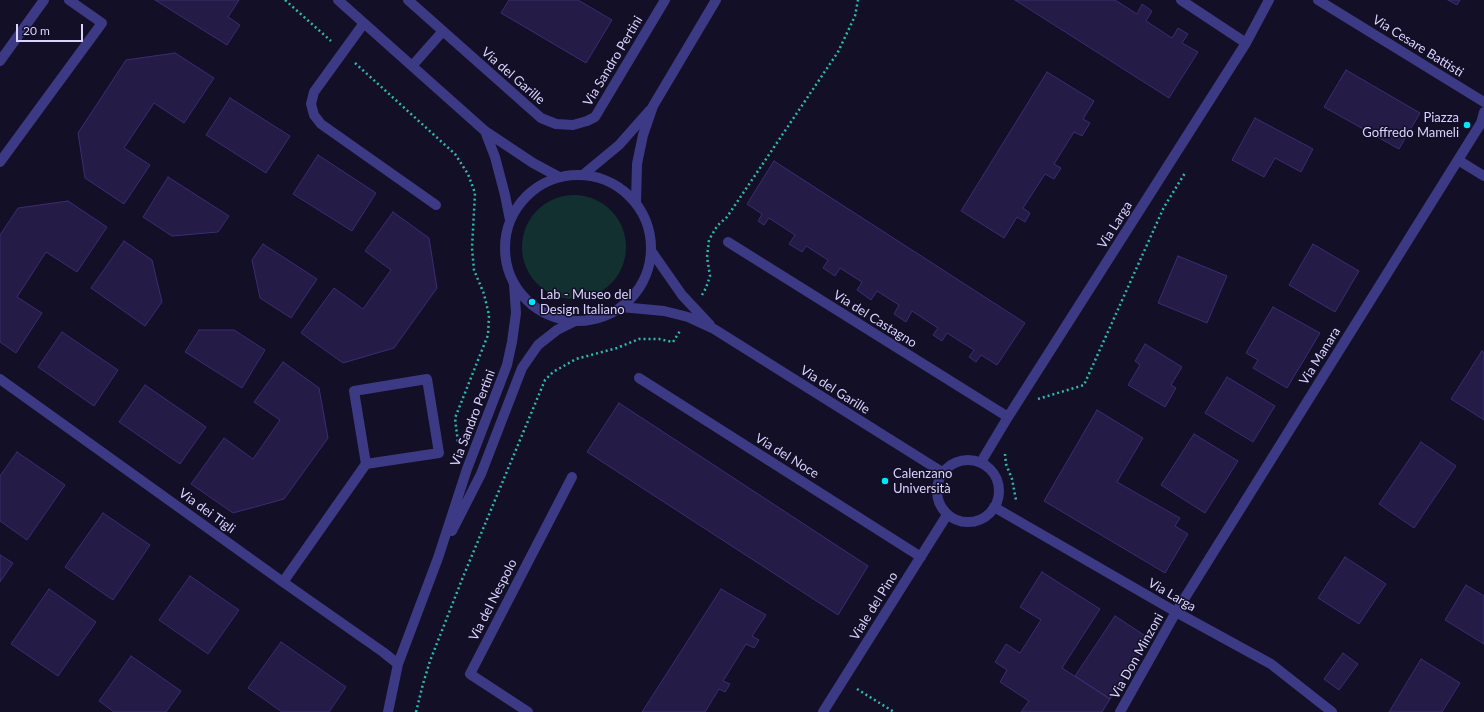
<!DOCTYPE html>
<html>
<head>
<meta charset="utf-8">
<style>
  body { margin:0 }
  #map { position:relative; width:1484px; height:712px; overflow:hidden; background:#130f26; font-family:Lato,sans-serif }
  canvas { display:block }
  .scale { position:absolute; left:16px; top:24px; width:67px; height:18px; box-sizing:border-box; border:2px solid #d9d4ff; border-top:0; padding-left:5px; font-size:12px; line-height:14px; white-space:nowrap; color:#d9d4ff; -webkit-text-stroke:3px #130f26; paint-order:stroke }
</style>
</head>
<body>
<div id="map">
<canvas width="1484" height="712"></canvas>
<div class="scale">20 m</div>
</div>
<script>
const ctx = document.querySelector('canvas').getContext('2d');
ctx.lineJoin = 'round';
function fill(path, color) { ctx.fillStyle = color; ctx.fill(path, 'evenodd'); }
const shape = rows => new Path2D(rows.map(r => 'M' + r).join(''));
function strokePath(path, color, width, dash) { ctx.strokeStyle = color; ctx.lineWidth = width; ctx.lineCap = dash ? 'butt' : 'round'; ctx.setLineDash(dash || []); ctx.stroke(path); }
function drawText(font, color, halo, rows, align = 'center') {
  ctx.font = font + ' Lato,sans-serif'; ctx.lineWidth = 3; ctx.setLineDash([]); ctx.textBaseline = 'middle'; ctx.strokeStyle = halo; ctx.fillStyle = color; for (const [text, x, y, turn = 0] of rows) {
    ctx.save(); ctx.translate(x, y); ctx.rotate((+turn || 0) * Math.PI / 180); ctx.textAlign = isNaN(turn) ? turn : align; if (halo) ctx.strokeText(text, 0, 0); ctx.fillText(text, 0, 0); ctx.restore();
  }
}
const green = shape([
  '522 247a52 52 0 1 1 104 0a52 52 0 1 1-104 0Z'
]);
const building = shape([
  [155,0,239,0,228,17,240,25,227,45,155,0],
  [509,0,578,0,612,20,586,63,501,13,509,0],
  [1015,0,1115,0,1137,14,1142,4,1152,11,1146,21,1172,38,1178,28,1188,34,1182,43,1198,52,1169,98,1015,0],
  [1448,0,1460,0,1457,5,1448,0],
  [175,53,214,78,184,123,154,103,124,148,150,165,124,204,85,178,78,133,126,60,175,53],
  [1346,70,1420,113,1399,149,1324,107,1346,70],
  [1047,72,1094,101,1083,119,1090,123,1082,136,1074,132,1054,164,1061,168,1054,179,1045,174,1023,208,1030,213,1025,222,1017,217,1004,238,961,211,1047,72],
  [230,98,290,136,266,173,206,135,230,98],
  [1255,118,1313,149,1301,172,1275,158,1264,177,1232,160,1255,118],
  [318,155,376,193,352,231,293,194,318,155],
  [774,161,1025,323,997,365,981,355,976,362,969,357,974,350,947,333,942,341,933,335,938,328,912,311,906,322,894,314,899,305,877,291,871,300,857,290,862,282,840,268,835,276,823,268,828,260,806,246,802,252,789,244,795,235,769,218,764,225,758,221,762,214,747,204,774,161],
  [168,177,229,216,218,232,172,236,143,217,168,177],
  [68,201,107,227,77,272,46,252,17,297,42,313,16,353,0,342,0,235,18,208,68,201],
  [393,212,429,238,437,288,394,348,343,363,301,333,334,288,363,309,391,270,365,251,393,212],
  [124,241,152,260,162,302,145,326,91,288,124,241],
  [263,244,317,279,291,318,260,298,252,260,263,244],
  [1313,244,1359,271,1335,312,1289,285,1313,244],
  [1178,256,1227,276,1207,323,1158,303,1178,256],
  [1273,307,1320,333,1287,388,1253,368,1258,360,1246,353,1273,307],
  [199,330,234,330,265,350,242,388,185,352,199,330],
  [62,332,118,370,94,406,38,367,62,332],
  [1145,344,1182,367,1171,385,1176,388,1165,407,1128,385,1140,365,1135,361,1145,344],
  [1482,351,1484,353,1484,420,1451,399,1482,351],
  [283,362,319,388,328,438,284,499,233,513,191,484,224,438,253,459,280,420,254,402,283,362],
  [1227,377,1275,406,1253,442,1205,413,1227,377],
  [145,385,206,427,180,464,119,422,145,385],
  [619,403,868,566,838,615,587,452,619,403],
  [1097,410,1143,438,1117,482,1180,518,1175,526,1188,534,1165,573,1044,501,1097,410],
  [1194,434,1238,461,1205,513,1161,485,1194,434],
  [1421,442,1456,466,1414,528,1379,504,1421,442],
  [17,452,65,485,27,540,0,521,0,476,17,452],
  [103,513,150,545,113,600,65,567,103,513],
  [0,555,13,563,0,582,0,555],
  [1345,557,1386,584,1359,624,1318,598,1345,557],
  [1042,572,1100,609,1062,668,1110,699,1102,712,1021,712,1029,701,1000,682,1007,670,995,662,1006,644,1020,653,1041,620,1020,607,1042,572],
  [190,576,239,610,208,654,159,620,190,576],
  [1466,585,1484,596,1484,644,1445,620,1466,585],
  [49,589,96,622,58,676,11,644,49,589],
  [721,589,766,615,752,636,759,640,754,648,746,644,723,681,730,684,725,692,719,689,705,712,642,712,721,589],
  [1115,616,1150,639,1110,699,1075,676,1115,616],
  [281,642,346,687,329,712,282,712,248,688,281,642],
  [1343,653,1358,664,1339,690,1324,679,1343,653],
  [131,656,181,691,166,712,114,712,99,701,131,656],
  [1421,659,1460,683,1442,712,1389,712,1421,659]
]);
const path = shape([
  [285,0,331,41],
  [355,63,455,154,468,174,475,193,472,248,474,270,484,294,489,315,488,335,455,418,458,443],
  [702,295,706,288,710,276,707,257,709,240,717,226,727,217,838,52,855,16,858,0],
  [1038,399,1084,385,1164,207,1185,173],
  [1005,454,1006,464,1012,479,1016,500],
  [857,689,894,712],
  [416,712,423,684,430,661,463,577,545,380,553,372,576,359,617,348,639,339,659,339,673,342,680,331]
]);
const minor = shape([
  [338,0,485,131,533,163,559,177],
  [408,0,541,118,556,124,573,125,587,121,595,117,665,0],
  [1181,0,1246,43],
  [1318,0,1484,102],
  [364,23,314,92,311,104,314,115,321,124,436,205],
  [0,61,44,0],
  [412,66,443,31],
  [485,131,495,157,505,195,510,220],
  [1458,160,1484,176],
  [0,162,102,23,69,0],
  [584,174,619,145,650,110],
  '505 248a73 73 0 1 1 146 0a73 73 0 1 1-146 0Z',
  [636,202,637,164,643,135,653,106,716,0],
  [728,242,1008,417],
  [652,252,682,295,710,325],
  [621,307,664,311,688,317,714,329,942,472],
  [639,378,921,557],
  [0,379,283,582,383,652,398,664],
  '937 491a31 31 0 1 1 62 0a31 31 0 1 1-62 0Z',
  [981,462,1008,417,1246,43,1269,0],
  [994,507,1176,612,1271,664,1332,712],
  [452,531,481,474,522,368,538,345,557,330,575,321],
  [283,582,366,464,439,453,427,379,354,391,366,464],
  [388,712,398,664,438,558,467,469,507,365,512,342,516,313,514,284],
  [528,712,470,674,572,477],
  [823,712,947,515],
  [1120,712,1176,612,1481,123,1484,112]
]);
const markers = [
  [1467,125,4,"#00e5ff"],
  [532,302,4,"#00e5ff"],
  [885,481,4,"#00e5ff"]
];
const streetNames = [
  ["Via Cesare Battisti",1418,46,32],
  ["Via Sandro Pertini",613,61,-59],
  ["Via del Garille",513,76,41],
  ["Via Larga",1115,225,-58],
  ["Via del Castagno",875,319,32],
  ["Via Manara",1320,356,-58],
  ["Via del Garille",835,390,32],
  ["Via Sandro Pertini",473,418,-69],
  ["Via del Noce",787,456,32],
  ["Via dei Tigli",207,511,36],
  ["Via Larga",1172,595,30],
  ["Via del Nespolo",493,600,-63],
  ["Viale del Pino",874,606,-58],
  ["Via Don Minzoni",1137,656,-61]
];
const poiNames = [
  ["Piazza",1459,118,"right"],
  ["Goffredo Mameli",1459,133,"right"],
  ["Lab - Museo del",540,295],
  ["Design Italiano",540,310],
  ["Calenzano",893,474],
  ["Università",893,489]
];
fill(green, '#12302f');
fill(building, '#241b47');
strokePath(building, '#3b2d73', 1);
strokePath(path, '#2fb8b0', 2.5, [2, 3]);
strokePath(minor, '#3d3a85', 10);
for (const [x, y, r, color] of markers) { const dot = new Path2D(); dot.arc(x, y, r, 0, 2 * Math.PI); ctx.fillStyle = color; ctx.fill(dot); strokePath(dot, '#130f26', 1.5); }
drawText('13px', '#d9d4ff', '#130f26', streetNames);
drawText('13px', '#d9d4ff', '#130f26', poiNames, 'left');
</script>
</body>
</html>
